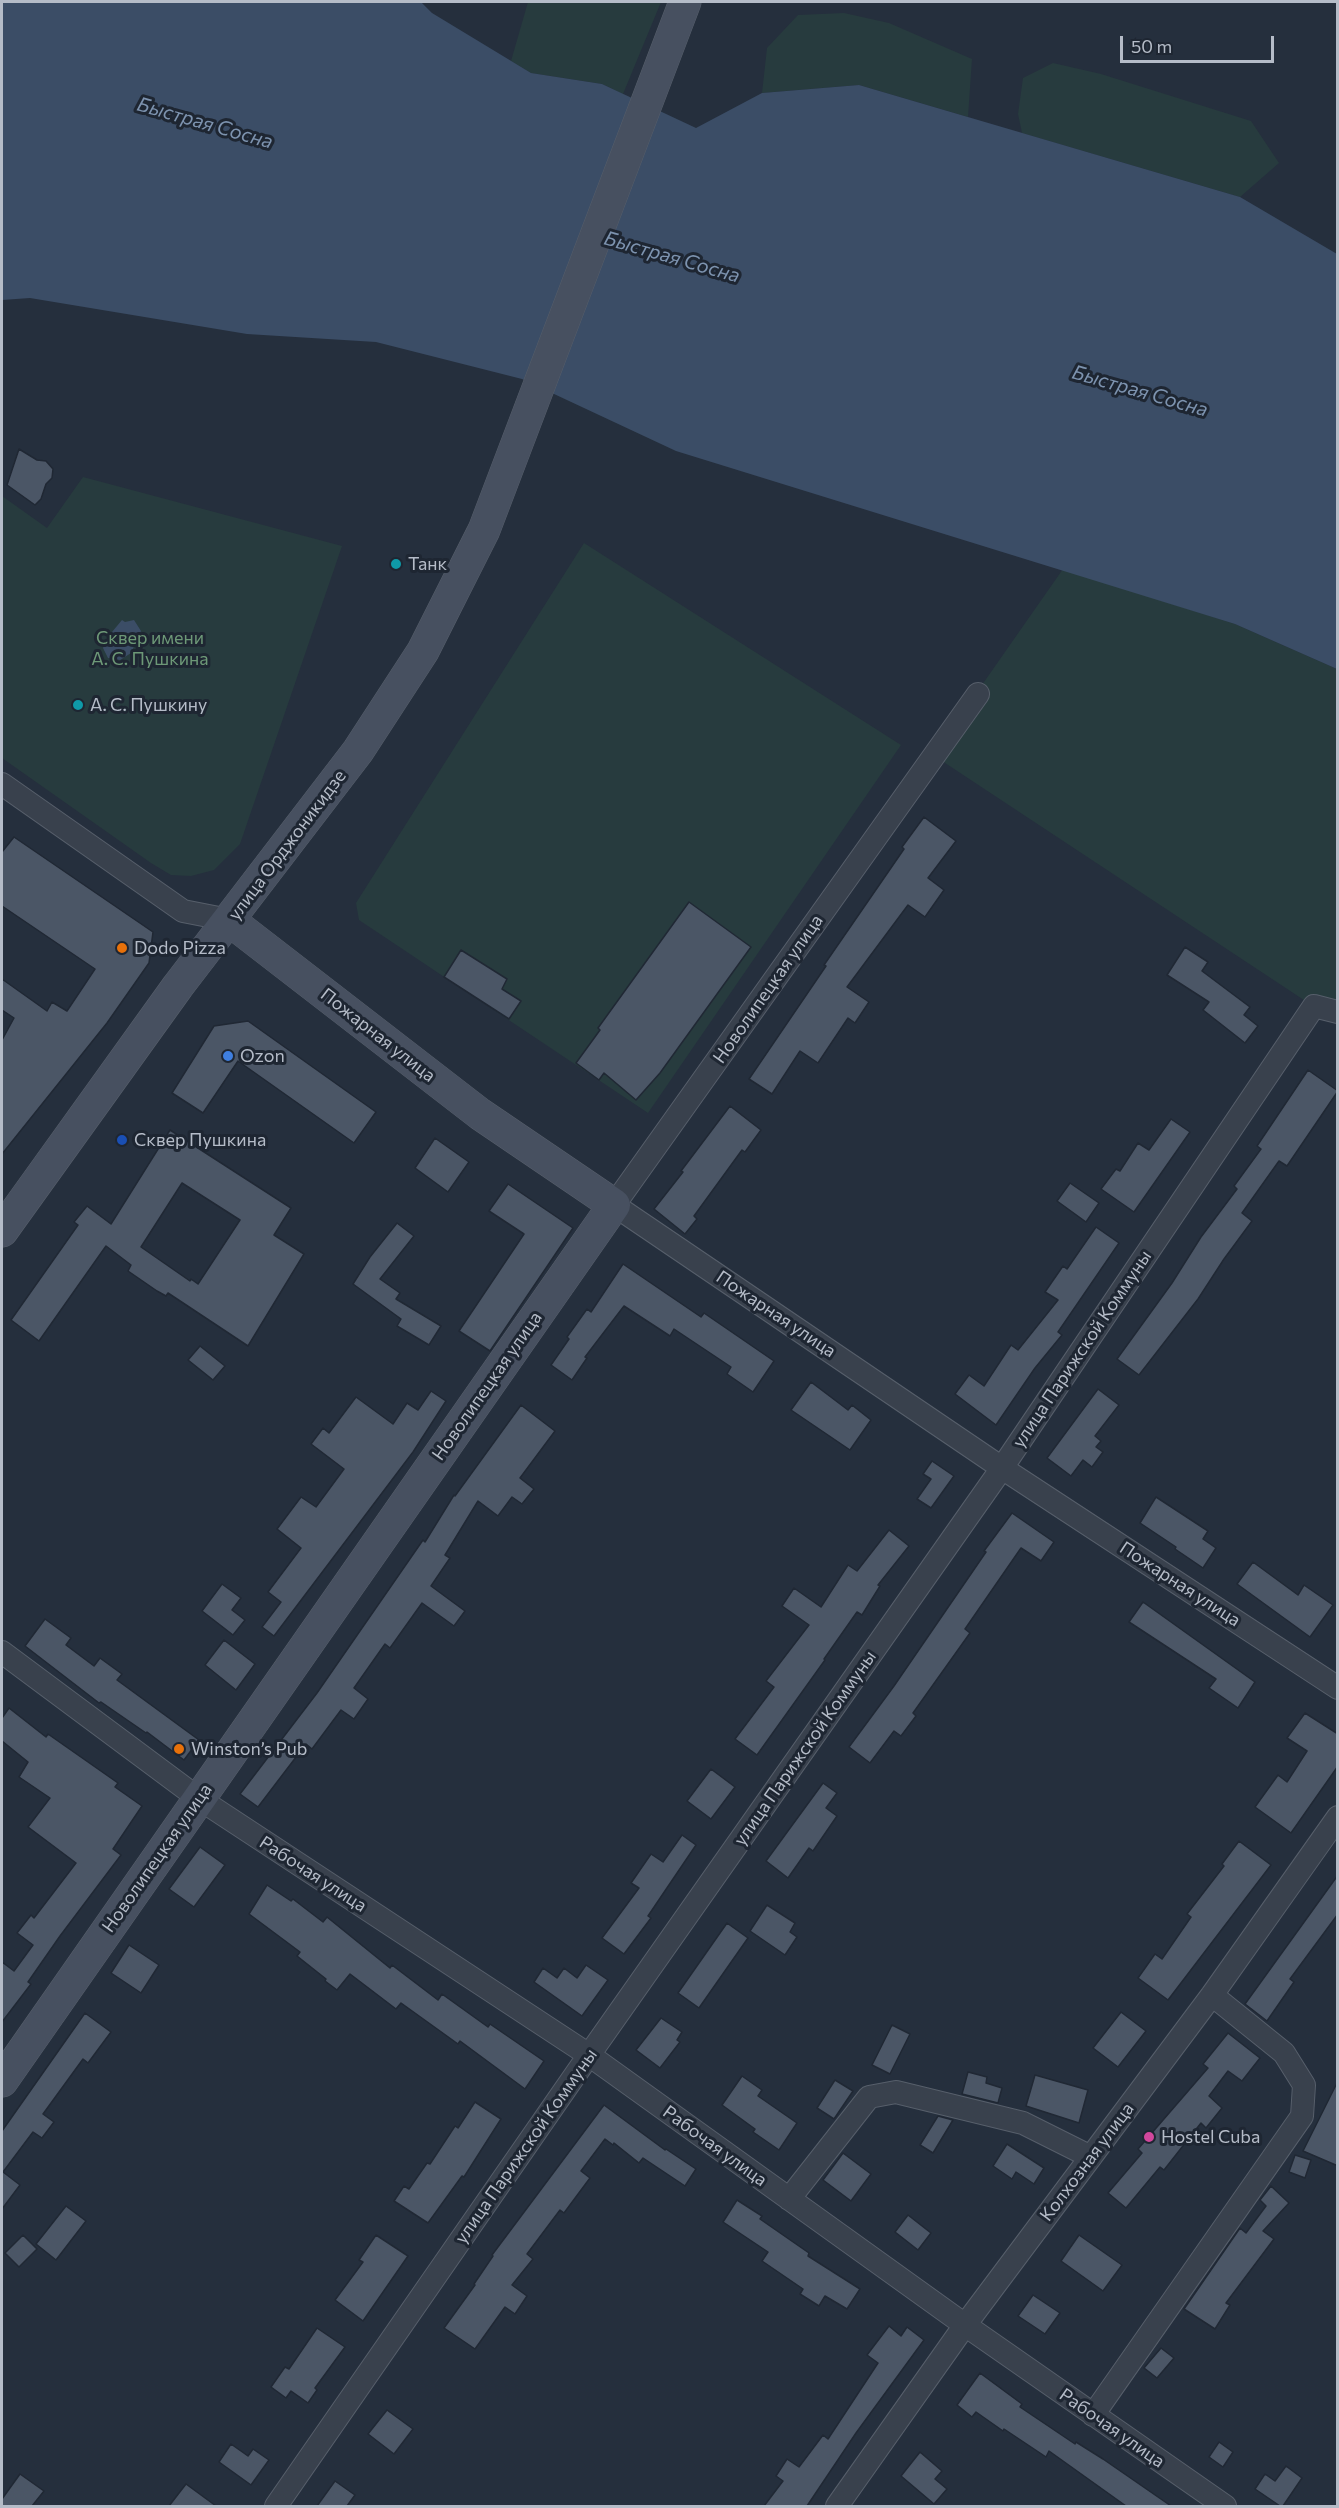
<!DOCTYPE html>
<html>
<head>
<meta charset="utf-8">
<style>
  body { margin:0 }
  #map { position:relative; width:1339px; height:2508px; overflow:hidden; background:#252f3d; font-family:Commissioner,sans-serif }
  canvas { display:block }
  .frame { position:absolute; inset:0; border:3px solid #b5bcc8; pointer-events:none }
  .scale { position:absolute; left:1120px; top:36px; width:154px; height:27px; box-sizing:border-box; border:3px solid #b5bcc8; border-top:0; padding-left:8px; font-size:18px; line-height:21px; white-space:nowrap; color:#b5bcc8; -webkit-text-stroke:4px #1e2632; paint-order:stroke }
</style>
</head>
<body>
<div id="map">
<canvas width="1339" height="2508"></canvas>
<div class="frame"></div>
<div class="scale">50 m</div>
</div>
<script>
const ctx = document.querySelector('canvas').getContext('2d');
ctx.lineJoin = 'round';
function fill(path, color) { ctx.fillStyle = color; ctx.fill(path, 'evenodd'); }
const shape = rows => new Path2D(rows.map(r => 'M' + r).join(''));
function strokePath(path, color, width, dash) { ctx.strokeStyle = color; ctx.lineWidth = width; ctx.lineCap = dash ? 'butt' : 'round'; ctx.setLineDash(dash || []); ctx.stroke(path); }
function drawText(font, color, halo, rows, align = 'center') {
  ctx.font = font + ' Commissioner,sans-serif'; ctx.lineWidth = 6; ctx.setLineDash([]); ctx.textBaseline = 'middle'; ctx.strokeStyle = halo; ctx.fillStyle = color; for (const [text, x, y, turn = 0] of rows) {
    ctx.save(); ctx.translate(x, y); ctx.rotate((+turn || 0) * Math.PI / 180); ctx.textAlign = isNaN(turn) ? turn : align; if (halo) ctx.strokeText(text, 0, 0); ctx.fillText(text, 0, 0); ctx.restore();
  }
}
const green = shape([
  [528,2,661,2,623,94,602,84,531,73,511,61],
  [844,13,889,23,972,59,968,117,859,85,762,93,767,48,798,15],
  [1053,63,1101,74,1251,121,1279,163,1240,197,1022,133,1018,114,1023,78],
  [83,477,342,546,240,844,214,870,191,876,171,875,151,863,2,758,2,496,47,528],
  [584,543,901,745,648,1113,359,920,356,903],
  [1063,569,1235,624,1337,669,1337,1012,1313,1006,933,755]
]);
const water = shape([
  [2,2,421,2,432,13,531,73,602,84,696,128,762,93,859,85,1240,197,1337,254,1337,669,1235,624,676,451,522,379,376,342,247,334,30,298,2,300],
  [122,620,125,622,134,620,141,631,131,653,120,660,108,658,103,648,107,638]
]);
const building = shape([
  [19,449,37,460,46,461,53,469,52,478,46,484,41,499,35,505,7,485,19,449],
  [924,817,956,841,928,878,944,890,925,917,908,905,847,987,869,1002,855,1023,848,1018,818,1063,800,1051,772,1094,749,1079,826,966,824,965,904,849,902,847,924,817],
  [14,837,153,932,149,963,107,1023,2,1154,2,1040,14,1018,2,1010,2,979,47,1011,52,1002,67,1011,95,969,2,906,2,852,14,837],
  [689,902,751,947,660,1073,636,1100,604,1073,599,1080,576,1063,600,1030,598,1028,689,902],
  [1185,947,1208,962,1202,971,1250,1007,1244,1015,1258,1026,1245,1043,1203,1010,1209,1002,1167,975,1185,947],
  [461,950,507,979,502,989,521,1001,509,1019,444,977,461,950],
  [248,1021,376,1112,354,1143,238,1061,203,1113,172,1093,214,1026,248,1021],
  [1308,1070,1338,1091,1287,1166,1279,1161,1242,1213,1252,1221,1224,1259,1198,1299,1139,1375,1117,1359,1172,1283,1201,1237,1237,1189,1234,1186,1261,1149,1257,1146,1308,1070],
  [730,1106,761,1130,745,1152,742,1150,694,1216,697,1219,685,1234,654,1209,683,1172,681,1171,730,1106],
  [1171,1119,1190,1132,1134,1212,1101,1189,1116,1169,1120,1171,1138,1143,1149,1150,1171,1119],
  [170,1130,291,1208,274,1235,304,1254,248,1346,168,1293,166,1296,157,1291,128,1271,131,1265,106,1246,39,1341,11,1320,78,1225,74,1222,87,1206,111,1224,170,1130],
  [182,1183,240,1220,198,1284,191,1279,190,1281,141,1247,182,1183],
  [435,1138,469,1162,448,1192,415,1168,435,1138],
  [1070,1183,1099,1203,1086,1222,1057,1201,1070,1183],
  [508,1184,573,1228,490,1351,459,1331,524,1234,489,1211,508,1184],
  [397,1223,414,1236,380,1279,400,1293,396,1299,441,1326,429,1345,397,1326,401,1319,353,1284,370,1257,397,1223],
  [1096,1227,1119,1243,1058,1332,1062,1335,1035,1368,996,1425,955,1394,969,1375,984,1386,1011,1345,1018,1350,1058,1300,1045,1292,1063,1266,1067,1269,1096,1227],
  [623,1264,701,1317,704,1313,774,1361,753,1392,727,1374,731,1367,674,1329,670,1336,624,1306,585,1357,587,1358,572,1380,551,1365,569,1339,567,1337,587,1309,591,1312,623,1264],
  [200,1346,225,1366,213,1380,188,1360,200,1346],
  [811,1382,848,1410,852,1405,871,1420,850,1450,791,1410,811,1382],
  [1098,1389,1119,1405,1095,1436,1101,1441,1096,1447,1103,1452,1092,1467,1083,1460,1071,1476,1047,1458,1098,1389],
  [431,1391,446,1401,413,1452,274,1636,262,1627,281,1602,268,1592,301,1548,277,1529,301,1497,316,1507,344,1469,311,1444,323,1428,329,1433,356,1397,393,1424,407,1403,418,1410,431,1391],
  [521,1405,555,1431,520,1478,534,1489,522,1504,512,1497,498,1516,478,1501,445,1555,450,1558,431,1586,465,1611,454,1626,422,1603,390,1648,385,1644,354,1688,368,1699,354,1719,341,1710,312,1749,306,1744,258,1807,240,1794,317,1693,423,1540,425,1542,454,1495,455,1496,521,1405],
  [932,1461,954,1476,931,1508,917,1499,931,1479,923,1474,932,1461],
  [1156,1497,1208,1531,1203,1539,1216,1548,1203,1568,1175,1549,1176,1547,1140,1523,1156,1497],
  [1012,1513,1054,1542,1041,1561,1021,1548,965,1629,970,1633,913,1713,916,1716,901,1736,894,1731,870,1763,849,1747,894,1686,986,1552,984,1551,1012,1513],
  [889,1530,909,1546,878,1585,880,1586,862,1615,857,1612,824,1659,825,1660,757,1755,735,1739,774,1687,766,1681,809,1625,782,1606,794,1588,821,1607,848,1565,857,1571,889,1530],
  [1253,1562,1298,1595,1304,1585,1333,1605,1310,1637,1237,1584,1253,1562],
  [222,1584,241,1598,232,1610,245,1620,233,1635,202,1611,222,1584],
  [1143,1602,1255,1682,1238,1708,1209,1688,1216,1679,1129,1622,1143,1602],
  [45,1619,71,1638,66,1645,94,1666,100,1658,122,1674,117,1680,199,1740,184,1760,147,1732,146,1733,101,1702,99,1703,25,1646,45,1619],
  [224,1640,255,1664,236,1690,205,1665,224,1640],
  [9,1708,46,1737,48,1734,118,1783,115,1787,142,1806,113,1849,121,1855,60,1936,28,1982,31,1984,2,2022,2,1962,14,1971,33,1945,17,1933,31,1915,34,1918,76,1863,28,1827,50,1798,19,1777,28,1762,2,1741,2,1718,9,1708],
  [1305,1713,1338,1734,1338,1766,1291,1833,1255,1807,1278,1775,1287,1782,1307,1751,1287,1738,1305,1713],
  [711,1769,735,1787,711,1819,687,1801,711,1769],
  [823,1783,837,1793,826,1808,837,1816,813,1851,809,1848,788,1878,766,1861,823,1783],
  [682,1835,696,1845,648,1916,651,1918,624,1954,602,1938,639,1888,631,1883,651,1854,663,1862,682,1835],
  [1239,1841,1271,1865,1168,2000,1138,1978,1155,1954,1162,1959,1191,1917,1187,1914,1224,1866,1222,1864,1239,1841],
  [200,1847,225,1865,194,1907,169,1889,200,1847],
  [1338,1875,1338,1914,1290,1979,1294,1982,1267,2021,1245,2004,1338,1875],
  [267,1885,291,1901,293,1899,323,1922,327,1917,390,1968,392,1965,438,2000,442,1994,488,2027,490,2024,544,2061,525,2089,460,2041,458,2044,401,2003,396,2009,350,1974,337,1990,325,1981,326,1979,297,1956,300,1952,249,1914,267,1885],
  [767,1905,795,1923,790,1932,797,1937,785,1955,750,1931,767,1905],
  [727,1923,748,1938,699,2008,678,1993,727,1923],
  [129,1945,159,1965,141,1993,111,1973,129,1945],
  [586,1965,608,1980,582,2016,534,1982,543,1968,557,1978,564,1968,577,1978,586,1965],
  [1121,2012,1146,2031,1118,2067,1093,2048,1121,2012],
  [85,2013,111,2032,88,2063,83,2059,43,2114,54,2122,42,2138,33,2132,3,2172,20,2185,2,2209,2,2131,85,2013],
  [661,2018,682,2032,677,2040,680,2042,660,2068,636,2050,661,2018],
  [892,2025,910,2034,890,2074,872,2065,892,2025],
  [1228,2033,1260,2058,1242,2081,1228,2071,1209,2096,1222,2108,1206,2128,1201,2123,1164,2170,1160,2167,1126,2208,1108,2193,1142,2153,1138,2149,1208,2068,1203,2064,1228,2033],
  [968,2072,987,2077,986,2083,1002,2088,998,2103,962,2094,968,2072],
  [1035,2075,1088,2090,1079,2123,1026,2106,1035,2075],
  [742,2076,762,2090,758,2096,797,2123,779,2150,753,2132,755,2129,722,2105,742,2076],
  [835,2080,853,2091,834,2119,817,2108,835,2080],
  [1338,2081,1338,2166,1303,2151,1338,2081],
  [475,2102,501,2119,464,2177,462,2176,428,2223,394,2201,404,2186,409,2189,427,2163,430,2164,455,2126,458,2128,475,2102],
  [604,2105,665,2150,666,2149,696,2169,685,2186,643,2158,639,2163,614,2143,613,2145,605,2139,581,2171,590,2178,564,2213,560,2210,527,2254,533,2259,512,2285,527,2296,515,2314,505,2307,475,2349,444,2328,475,2285,474,2284,493,2256,492,2255,604,2105],
  [938,2116,953,2120,933,2153,920,2145,938,2116],
  [1007,2144,1044,2168,1034,2184,1016,2172,1012,2179,993,2166,1007,2144],
  [843,2153,871,2174,851,2201,823,2180,843,2153],
  [1295,2155,1311,2160,1305,2178,1289,2172,1295,2155],
  [1271,2186,1289,2203,1263,2231,1274,2239,1226,2303,1230,2305,1215,2329,1184,2309,1240,2228,1246,2233,1266,2206,1260,2200,1271,2186],
  [737,2200,762,2216,760,2219,809,2253,808,2256,860,2289,847,2309,825,2296,819,2306,800,2294,803,2289,762,2261,768,2252,723,2222,737,2200],
  [66,2206,86,2221,56,2260,36,2244,66,2206],
  [908,2215,931,2233,918,2250,895,2232,908,2215],
  [23,2235,37,2249,19,2267,5,2253,23,2235],
  [376,2235,408,2256,363,2321,335,2300,363,2262,359,2260,376,2235],
  [1079,2235,1122,2265,1103,2291,1061,2261,1079,2235],
  [1033,2295,1060,2313,1045,2334,1018,2316,1033,2295],
  [889,2326,901,2336,907,2327,924,2340,856,2433,807,2506,764,2506,783,2481,776,2476,787,2459,799,2467,823,2435,828,2439,878,2363,867,2355,889,2326],
  [317,2328,345,2347,315,2388,317,2390,308,2403,291,2391,286,2398,271,2387,285,2367,289,2369,317,2328],
  [1161,2348,1174,2358,1157,2378,1144,2368,1161,2348],
  [980,2373,1022,2404,1020,2407,1075,2444,1076,2442,1103,2459,1171,2506,1126,2506,1049,2451,1046,2457,1004,2429,1003,2431,976,2412,972,2417,957,2405,980,2373],
  [387,2410,413,2429,394,2454,368,2434,387,2410],
  [1219,2442,1233,2452,1223,2467,1209,2457,1219,2442],
  [231,2444,248,2456,253,2449,269,2460,251,2485,219,2462,231,2444],
  [920,2452,942,2471,935,2479,947,2489,934,2504,901,2476,920,2452],
  [1286,2466,1302,2478,1283,2506,1280,2506,1255,2489,1265,2474,1275,2481,1286,2466],
  [20,2474,44,2491,32,2506,2,2506,2,2499,20,2474],
  [335,2481,355,2495,347,2506,317,2506,335,2481],
  [186,2484,216,2506,169,2506,186,2484]
]);
const street = shape([
  [978,694,614,1205,1002,1468,1338,1688],
  [2,784,183,911,229,920],
  [2,1652,198,1798,589,2055,965,2325,1225,2506],
  [789,2199,869,2097,896,2092,1023,2123,1091,2157],
  [1093,2415,1302,2116,1304,2085,1284,2053,1212,1995],
  [276,2506,589,2055,1002,1468,1314,1006,1338,1012],
  [837,2506,965,2325,1212,1995,1338,1817]
]);
const secondary = shape([
  [2,1231,178,986,358,751,423,651,484,530,685,2],
  [2,2081,614,1205,480,1114,229,920]
]);
const markers = [
  [396,564,6,"#0f9aa8"],
  [78,705,6,"#0f9aa8"],
  [122,948,6,"#e8710a"],
  [228,1056,6,"#3f7fe0"],
  [122,1140,6,"#1a4fb4"],
  [179,1749,6,"#e8710a"],
  [1149,2137,6,"#d1479c"]
];
const poiNames = [
  ["Танк",408,564],
  ["А. С. Пушкину",90,705],
  ["Dodo Pizza",134,948],
  ["Ozon",240,1056],
  ["Сквер Пушкина",134,1140],
  ["Winston’s Pub",191,1749],
  ["Hostel Cuba",1161,2137]
];
const parkNames = [
  ["Сквер имени",150,638],
  ["А. С. Пушкина",150,659]
];
const streetNames = [
  ["улица Орджоникидзе",287,845,-53],
  ["Новолипецкая улица",768,989,-55],
  ["Пожарная улица",378,1035,38],
  ["Пожарная улица",776,1314,34],
  ["улица Парижской Коммуны",1082,1349,-56],
  ["Новолипецкая улица",487,1386,-55],
  ["Пожарная улица",1180,1584,33],
  ["улица Парижской Коммуны",805,1748,-55],
  ["Новолипецкая улица",157,1858,-55],
  ["Рабочая улица",313,1874,33],
  ["улица Парижской Коммуны",526,2146,-55],
  ["Рабочая улица",715,2146,36],
  ["Колхозная улица",1087,2162,-53],
  ["Рабочая улица",1112,2428,35]
];
const waterNames = [
  ["Быстрая Сосна",205,123,16],
  ["Быстрая Сосна",672,257,16],
  ["Быстрая Сосна",1140,391,16]
];
fill(green, '#273b3e');
fill(water, '#3b4d66');
fill(building, '#4b5666');
strokePath(building, '#202834', 1.5);
strokePath(street, '#575f6b', 24);
strokePath(secondary, '#575f6b', 33);
strokePath(street, '#39414d', 22);
strokePath(secondary, '#475060', 32);
for (const [x, y, r, color] of markers) { const dot = new Path2D(); dot.arc(x, y, r, 0, 2 * Math.PI); ctx.fillStyle = color; ctx.fill(dot); strokePath(dot, '#1e2632', 2); }
drawText('18px', '#b5bcc8', '#1e2632', poiNames, 'left');
drawText('18px', '#6d9877', '#1e2632', parkNames);
drawText('18px', '#b5bcc8', '#1e2632', streetNames);
drawText('italic 20px', '#7d93af', '#1e2632', waterNames);
</script>
</body>
</html>
